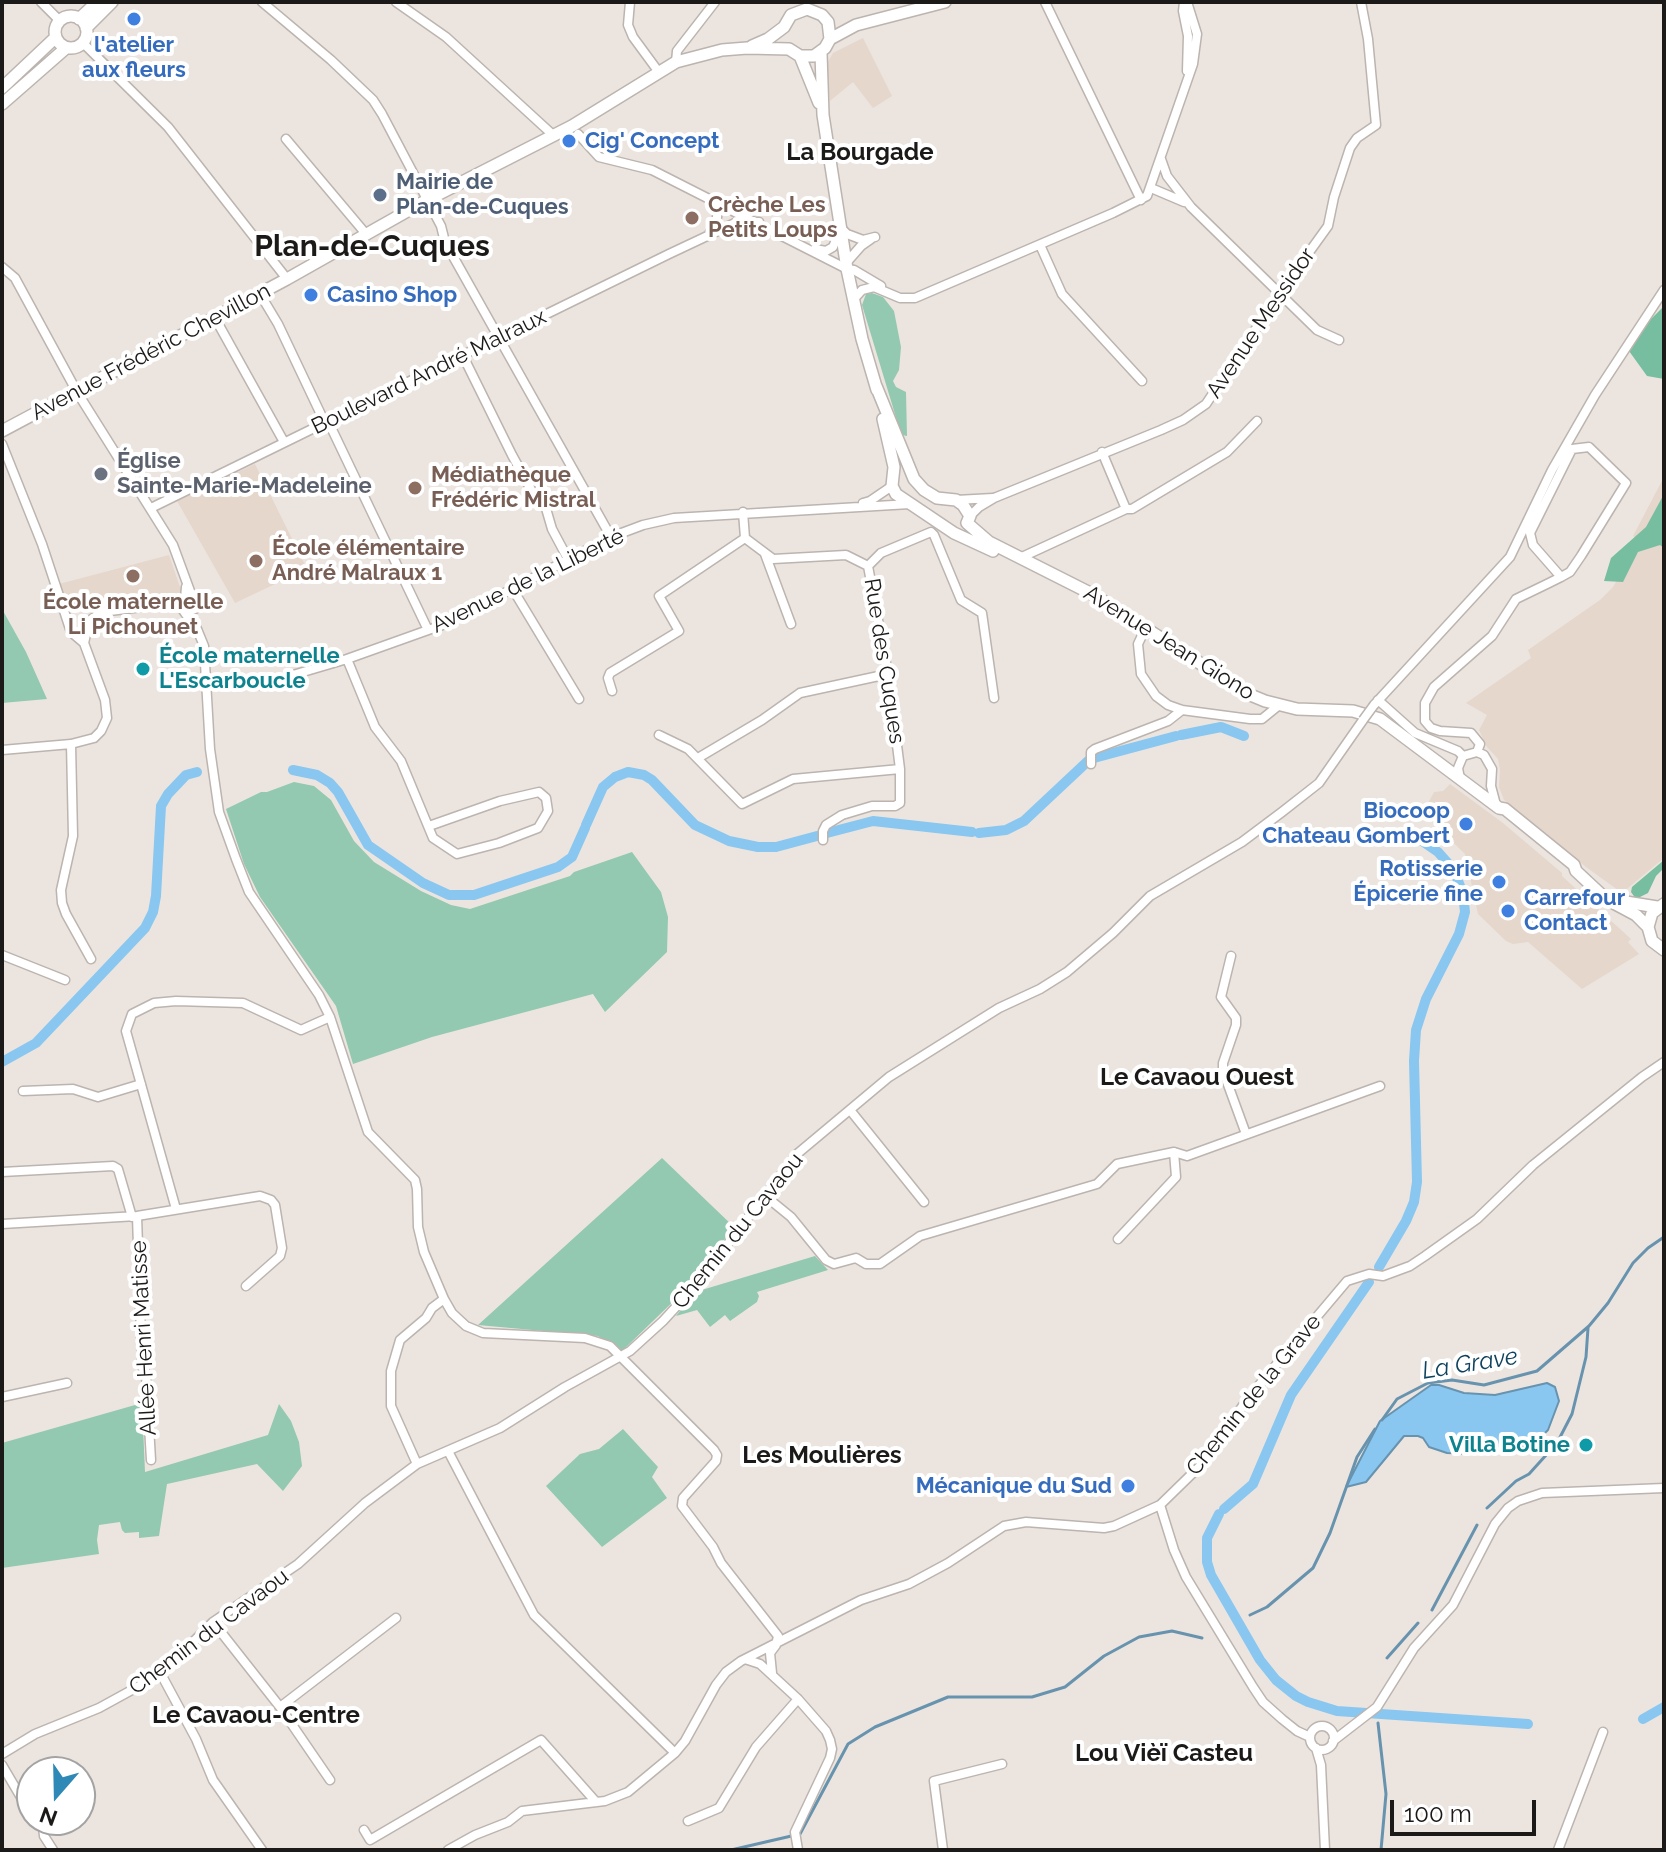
<!DOCTYPE html>
<html>
<head>
<meta charset="utf-8">
<style>
  body { margin:0 }
  #map { position:relative; width:1666px; height:1852px; overflow:hidden; background:#ece5df; font-family:Raleway,sans-serif }
  canvas { display:block }
  .frame { position:absolute; inset:0; border:4px solid #1c1a18; pointer-events:none }
  .north { position:absolute; left:16px; top:1756px; width:80px; height:80px; box-sizing:border-box; background:#fff; border:2px solid #a4a3a3; border-radius:50%; rotate:200deg; font-size:22px; font-weight:700; line-height:32px; text-align:center; color:#1c1a18 }
  .north::after { content:''; display:block; margin:auto; width:28px; height:36px; background:#2e89b6; clip-path:polygon(50% 0,100% 100%,50% 72%,0 100%) }
  .scale { position:absolute; left:1390px; top:1800px; width:146px; height:36px; box-sizing:border-box; border:4px solid #1c1a18; border-top:0; padding-left:10px; font-size:24px; line-height:28px; white-space:nowrap; color:#1c1a18; -webkit-text-stroke:6px #fff; paint-order:stroke }
</style>
</head>
<body>
<div id="map">
<canvas width="1666" height="1852"></canvas>
<div class="frame"></div>
<div class="north">N</div>
<div class="scale">100 m</div>
</div>
<script>
const ctx = document.querySelector('canvas').getContext('2d');
ctx.lineJoin = 'round';
function fill(path, color) { ctx.fillStyle = color; ctx.fill(path, 'evenodd'); }
const shape = rows => new Path2D(rows.map(r => 'M' + r).join(''));
function strokePath(path, color, width, dash) { ctx.strokeStyle = color; ctx.lineWidth = width; ctx.lineCap = dash ? 'butt' : 'round'; ctx.setLineDash(dash || []); ctx.stroke(path); }
function drawText(font, color, halo, rows, align = 'center') {
  ctx.font = font + ' Raleway,sans-serif'; ctx.lineWidth = 8; ctx.setLineDash([]); ctx.textBaseline = 'middle'; ctx.strokeStyle = halo; ctx.fillStyle = color; for (const [text, x, y, turn = 0] of rows) {
    ctx.save(); ctx.translate(x, y); ctx.rotate((+turn || 0) * Math.PI / 180); ctx.textAlign = isNaN(turn) ? turn : align; if (halo) ctx.strokeText(text, 0, 0); ctx.fillText(text, 0, 0); ctx.restore();
  }
}
const built = shape([
  [863,38,892,96,873,108,853,82,830,101,826,65,833,53],
  [255,464,307,569,235,603,177,501],
  [1664,477,1664,858,1622,893,1586,867,1504,800,1499,787,1500,770,1498,759,1487,747,1479,730,1487,715,1466,703,1531,658,1528,650,1600,600,1613,587,1639,541,1633,536],
  [169,555,182,593,177,598,68,608,59,584],
  [1450,784,1503,823,1562,873,1562,876,1631,939,1628,942,1639,954,1582,989,1528,942,1513,944,1506,941,1478,914,1465,854,1427,817,1426,807,1434,792,1443,791]
]);
const green = shape([
  [872,293,883,297,894,311,901,347,899,370,893,381,896,387,906,392,907,436,902,435,898,424,862,305,866,294],
  [2,609,26,652,47,699,2,703],
  [294,782,314,786,331,800,354,841,374,862,421,891,451,905,470,909,570,876,574,872,632,852,661,892,668,917,667,952,605,1012,593,994,432,1037,353,1064,336,1006,260,897,244,864,226,809,261,792,267,792],
  [662,1158,734,1227,684,1291,621,1352,598,1336,478,1325],
  [815,1256,828,1270,757,1292,759,1296,757,1302,730,1321,725,1315,710,1327,697,1310,676,1316,695,1292],
  [142,1403,145,1472,268,1435,279,1404,291,1421,299,1442,302,1466,283,1491,257,1464,167,1484,159,1536,139,1538,139,1532,125,1533,122,1530,120,1522,99,1525,97,1540,99,1554,2,1568,2,1443],
  [623,1429,658,1467,652,1477,667,1498,602,1547,546,1486,580,1454,599,1449]
]);
const forest = shape([
  [1664,306,1664,379,1647,376,1629,351,1651,319],
  [1664,494,1664,548,1660,545,1638,552,1623,582,1604,581,1611,558,1646,527],
  [1664,860,1664,868,1656,876,1648,893,1636,899,1631,892,1632,887]
]);
const water = shape([
  [1547,1383,1555,1387,1559,1401,1548,1430,1532,1446,1470,1454,1447,1453,1429,1447,1423,1438,1418,1436,1404,1436,1366,1482,1346,1487,1380,1421,1431,1385,1439,1385,1464,1393,1495,1395,1547,1383]
]);
const stream = shape([
  [1382,1420,1397,1399,1428,1383,1452,1380,1484,1385,1537,1371,1589,1326,1608,1303,1633,1263,1648,1248,1664,1237],
  [1487,1508,1516,1481,1529,1474,1557,1443,1572,1414,1586,1357,1588,1328],
  [1432,1610,1477,1525],
  [1250,1615,1267,1607,1313,1568,1330,1533,1357,1457,1375,1429],
  [1387,1658,1418,1623],
  [1378,1723,1386,1794,1381,1850],
  [731,1850,800,1834,848,1744,875,1727,948,1697,1032,1697,1065,1687,1104,1656,1139,1637,1172,1631,1202,1638]
]);
const canal = shape([
  [1181,735,1221,727,1244,736],
  [1094,758,1176,736],
  [293,770,317,775,330,783,338,792,368,845,423,883,449,895,474,895,558,867,572,857,585,828],
  [586,825,603,787,615,777,628,772,644,775,652,780,695,825,729,841,758,847,776,847,817,836],
  [827,833,873,821,972,832],
  [979,833,1006,830,1024,821,1088,761],
  [2,1062,36,1043,145,928,153,912,156,896,161,806,168,794,186,775,197,772],
  [1379,1267,1406,1221,1414,1202,1417,1182,1414,1061,1416,1030,1426,999,1459,934,1465,912,1463,894,1454,870,1438,852,1422,841],
  [1224,1509,1253,1484,1291,1395,1369,1282],
  [1219,1514,1207,1538,1207,1562,1211,1575,1260,1660,1276,1680,1296,1696,1308,1702,1337,1711,1528,1724],
  [1643,1719,1664,1707]
]);
const street = shape([
  [41,2,60,21],
  [262,2,331,60,373,100,382,114,441,226,445,242,611,537],
  [396,2,446,37,553,135],
  [630,2,628,25,633,37,658,71],
  [1045,2,1141,200],
  [1184,2,1183,11,1188,36,1187,71],
  [83,43,168,127,287,279],
  [676,62,677,51,715,2],
  [578,134,599,157,652,170,847,269,854,270,881,286],
  [286,139,366,234],
  [1161,159,1167,176,1191,207,1317,330,1339,340],
  [1151,188,1184,202],
  [710,232,716,224,718,210,715,201],
  [1040,245,1062,294,1142,381],
  [815,249,826,251,833,247,841,228,847,234,863,240,875,237],
  [846,263,861,246,871,239],
  [2,267,15,278,77,392,173,545,194,602],
  [258,295,263,299,278,324,325,423],
  [853,300,862,290,874,287,900,298,915,298,1113,213,1147,196,1193,64,1197,34,1187,2],
  [215,318,284,442],
  [463,356,512,455,535,497,545,505,552,529,568,559],
  [328,421,428,630],
  [2,444,42,544,71,632,84,643],
  [1102,452,1126,509,1132,509,1227,452,1257,421],
  [956,500,993,498],
  [863,503,870,501,892,486],
  [151,508,669,254,739,221,759,222],
  [970,516,979,507,994,498,1161,430,1183,420,1206,404,1279,294,1328,226,1334,197,1350,148,1357,138,1376,125,1368,39,1361,2],
  [745,538,773,559,846,555,868,566,881,553,931,532,934,535,961,600,982,613,994,698],
  [765,554,791,624],
  [1022,557,1126,509],
  [186,587,185,599,180,606,185,613,195,609,194,602,190,599],
  [512,588,579,699],
  [185,613,197,629,204,646,210,749,219,812,236,859,249,892,319,995,330,1017,368,1132,415,1180,417,1189,418,1227,424,1252,444,1299,452,1313,466,1326,483,1333,585,1338,610,1346,714,1450,717,1455,716,1461,683,1498,682,1506,713,1547,721,1563,778,1636,776,1645,770,1653,772,1673],
  [1146,627,1138,644,1141,674,1156,696,1168,705,1182,710,1250,719,1262,719,1278,706],
  [347,659,375,727,401,761,433,838,457,854,499,843,538,828,548,811,546,798,539,792,500,801,429,826],
  [259,685,347,659,445,624,611,537,643,525,674,518,910,504],
  [612,691,608,678,610,673,679,631,659,596,745,538,743,512],
  [1378,700,1415,733,1458,751,1463,756],
  [1374,705,1510,557,1552,470,1595,395,1664,290],
  [659,735,688,749,742,804,793,779,900,769,888,674,868,566],
  [71,744,73,836,61,890,62,903,66,914,91,959],
  [2,750,71,744,94,738,101,731,107,718,105,700,84,643,89,621,102,612,181,602],
  [1477,752,1480,744,1471,733,1440,731,1431,728,1425,721,1425,703,1434,687,1492,636,1516,599,1549,583,1561,577,1570,572,1581,556,1626,483,1589,447,1572,449,1530,533,1533,545,1561,577],
  [698,758,762,720,800,693,888,674],
  [1091,764,1091,752,1095,749,1168,721,1182,710],
  [1460,779,1458,768,1463,756,1477,752,1484,755,1492,769,1491,786,1496,805],
  [823,840,823,831,826,825,842,815,872,806,895,806,900,803,900,769],
  [2,955,65,980],
  [1231,956,1221,997,1236,1018,1236,1025,1223,1063,1223,1071,1246,1134],
  [23,1091,73,1089,98,1097,141,1084],
  [850,1110,924,1202],
  [2,1172,113,1166,118,1169,132,1217],
  [764,1195,791,1217,826,1260,834,1264,856,1258,866,1264,880,1264,920,1236,1097,1184,1117,1164,1174,1152,1187,1156,1380,1086],
  [176,1209,126,1031,132,1014,154,1003,176,1001,243,1003,301,1030,330,1017],
  [137,1216,142,1366,146,1375,151,1460],
  [2,1224,137,1216,260,1196,271,1200,275,1205,282,1248,280,1256,246,1286],
  [1118,1239,1176,1177,1174,1152],
  [2,1397,67,1383],
  [448,1451,534,1615,675,1753],
  [417,1464,391,1406,391,1371,400,1340,426,1318,432,1308,444,1299],
  [1160,1505,1174,1550,1186,1577,1253,1687,1263,1702,1282,1719,1297,1731,1310,1737],
  [213,1622,280,1707,330,1780],
  [745,1659,760,1664,798,1699,826,1731,830,1740,832,1749,830,1758,795,1832,798,1850],
  [161,1674,196,1739,213,1780,262,1850],
  [280,1707,396,1618],
  '1310 1738a12 12 0 1 1 24 0a12 12 0 1 1-24 0Z',
  [1333,1741,1377,1707,1414,1648,1453,1605,1495,1524,1508,1508,1518,1501,1542,1493,1664,1488],
  [1316,1748,1321,1765,1325,1850],
  [2,1754,35,1734,99,1708,161,1674,213,1622,298,1564,365,1503,417,1464,500,1428,565,1387,630,1351,663,1321,697,1284,797,1154,889,1077,999,1008,1040,989,1067,972,1113,933,1150,896,1242,842,1282,812,1319,783,1363,720],
  [2,1765,32,1816],
  [35,1820,43,1827,44,1836,53,1850],
  [688,1821,719,1808,756,1747,798,1699],
  [364,1830,370,1840,541,1740,596,1802],
  [448,1850,475,1835,508,1822,522,1811,605,1801,628,1792,675,1753,685,1741,716,1685,726,1672,741,1661,861,1600,909,1584,948,1563,1004,1526,1026,1522,1104,1528,1114,1526,1160,1505,1200,1466,1249,1397,1347,1281,1369,1274,1383,1276,1410,1266,1425,1256,1477,1219,1533,1165,1642,1077,1664,1062],
  [943,1850,934,1781,1002,1764],
  [1558,1850,1603,1732]
]);
const secondary = shape([
  '55 32a16 16 0 1 1 32 0a16 16 0 1 1-32 0Z',
  [79,19,97,2],
  [86,28,112,2],
  [752,46,768,39,784,27,791,15,807,9,822,15,828,22,830,39],
  [821,53,823,115,847,269,862,339,877,390],
  [800,56,819,103],
  [2,88,56,37],
  [2,104,66,48],
  [876,386,914,479,924,490,937,498,956,500,963,505,970,516,967,523,989,542,1092,594,1248,694,1265,701,1297,709,1353,711,1380,719,1499,808,1505,809,1574,865,1576,871,1606,899,1636,915,1648,927],
  [883,419,894,467,892,486,896,494,954,533,993,551],
  [2,431,287,279,427,200,572,126,676,62,722,50,747,48,789,49,800,56,814,56,825,48,830,39,856,25,945,2],
  [1607,899,1657,907],
  [1664,904,1652,913,1648,927,1652,941,1664,950]
]);
const streetBridge = shape([
  [1363,720,1374,705]
]);
const markers = [
  [134,19,8,"#3f7fe0"],
  [569,141,8,"#3f7fe0"],
  [380,195,8,"#5c6f8a"],
  [692,218,8,"#8d6e63"],
  [311,295,8,"#3f7fe0"],
  [101,474,8,"#6b7280"],
  [415,488,8,"#8d6e63"],
  [256,561,8,"#8d6e63"],
  [133,576,8,"#8d6e63"],
  [143,669,8,"#0f9aa8"],
  [1466,824,8,"#3f7fe0"],
  [1499,882,8,"#3f7fe0"],
  [1508,911,8,"#3f7fe0"],
  [1586,1445,8,"#0f9aa8"],
  [1128,1486,8,"#3f7fe0"]
];
const shopNames = [
  ["l'atelier",134,45,"center"],
  ["aux fleurs",134,70,"center"],
  ["Cig' Concept",585,141],
  ["Casino Shop",327,295],
  ["Biocoop",1450,811,"right"],
  ["Chateau Gombert",1450,836,"right"],
  ["Rotisserie",1483,869,"right"],
  ["Épicerie fine",1483,894,"right"],
  ["Carrefour",1524,898],
  ["Contact",1524,923],
  ["Mécanique du Sud",1112,1486,"right"]
];
const serviceNames = [
  ["Mairie de",396,182],
  ["Plan-de-Cuques",396,207]
];
const educationNames = [
  ["Crèche Les",708,205],
  ["Petits Loups",708,230],
  ["Médiathèque",431,475],
  ["Frédéric Mistral",431,500],
  ["École élémentaire",272,548],
  ["André Malraux 1",272,573],
  ["École maternelle",133,602,"center"],
  ["Li Pichounet",133,627,"center"]
];
const streetNames = [
  ["Avenue Messidor",1261,323,-56],
  ["Avenue Frédéric Chevillon",151,352,-28],
  ["Boulevard André Malraux",429,372,-26],
  ["Avenue de la Liberté",528,581,-26],
  ["Avenue Jean Giono",1169,643,32],
  ["Rue des Cuques",884,661,81],
  ["Chemin du Cavaou",738,1231,-51],
  ["Allée Henri Matisse",144,1338,-93],
  ["Chemin de la Grave",1254,1395,-51],
  ["Chemin du Cavaou",209,1632,-37]
];
const worshipNames = [
  ["Église",117,461],
  ["Sainte-Marie-Madeleine",117,486]
];
const cultureNames = [
  ["École maternelle",159,656],
  ["L'Escarboucle",159,681],
  ["Villa Botine",1570,1445,"right"]
];
const neighbourhoodNames = [
  ["La Bourgade",860,153],
  ["Le Cavaou Ouest",1197,1078],
  ["Les Moulières",822,1456],
  ["Le Cavaou-Centre",256,1716],
  ["Lou Vièï Casteu",1164,1754]
];
const waterNames = [
  ["La Grave",1470,1364,-9]
];
const districtNames = [
  ["Plan-de-Cuques",372,247]
];
fill(built, '#e5d7cc');
fill(green, '#92c9b0');
fill(forest, '#76be9f');
fill(water, '#89c7f0');
strokePath(water, '#6893af', 2);
strokePath(stream, '#6893af', 3);
strokePath(canal, '#89c7f0', 10);
strokePath(street, '#bcb4af', 11);
strokePath(secondary, '#bcb4af', 14);
strokePath(street, '#fff', 8);
strokePath(secondary, '#fff', 11);
strokePath(streetBridge, '#bcb4af', 11, []);
strokePath(streetBridge, '#fff', 8);
for (const [x, y, r, color] of markers) { const dot = new Path2D(); dot.arc(x, y, r, 0, 2 * Math.PI); ctx.fillStyle = color; ctx.fill(dot); strokePath(dot, '#fff', 3); }
drawText('bold 22px', '#366cbe', '#fff', shopNames, 'left');
drawText('bold 22px', '#4e5e75', '#fff', serviceNames, 'left');
drawText('bold 22px', '#785e54', '#fff', educationNames, 'left');
drawText('22px', '#1c1a18', '#fff', streetNames);
drawText('bold 22px', '#5b616d', '#fff', worshipNames, 'left');
drawText('bold 22px', '#0d838f', '#fff', cultureNames, 'left');
drawText('bold 24px', '#1c1a18', '#fff', neighbourhoodNames);
drawText('italic 24px', '#0f425d', '#fff', waterNames);
drawText('bold 30px', '#1c1a18', '#fff', districtNames);
</script>
</body>
</html>
